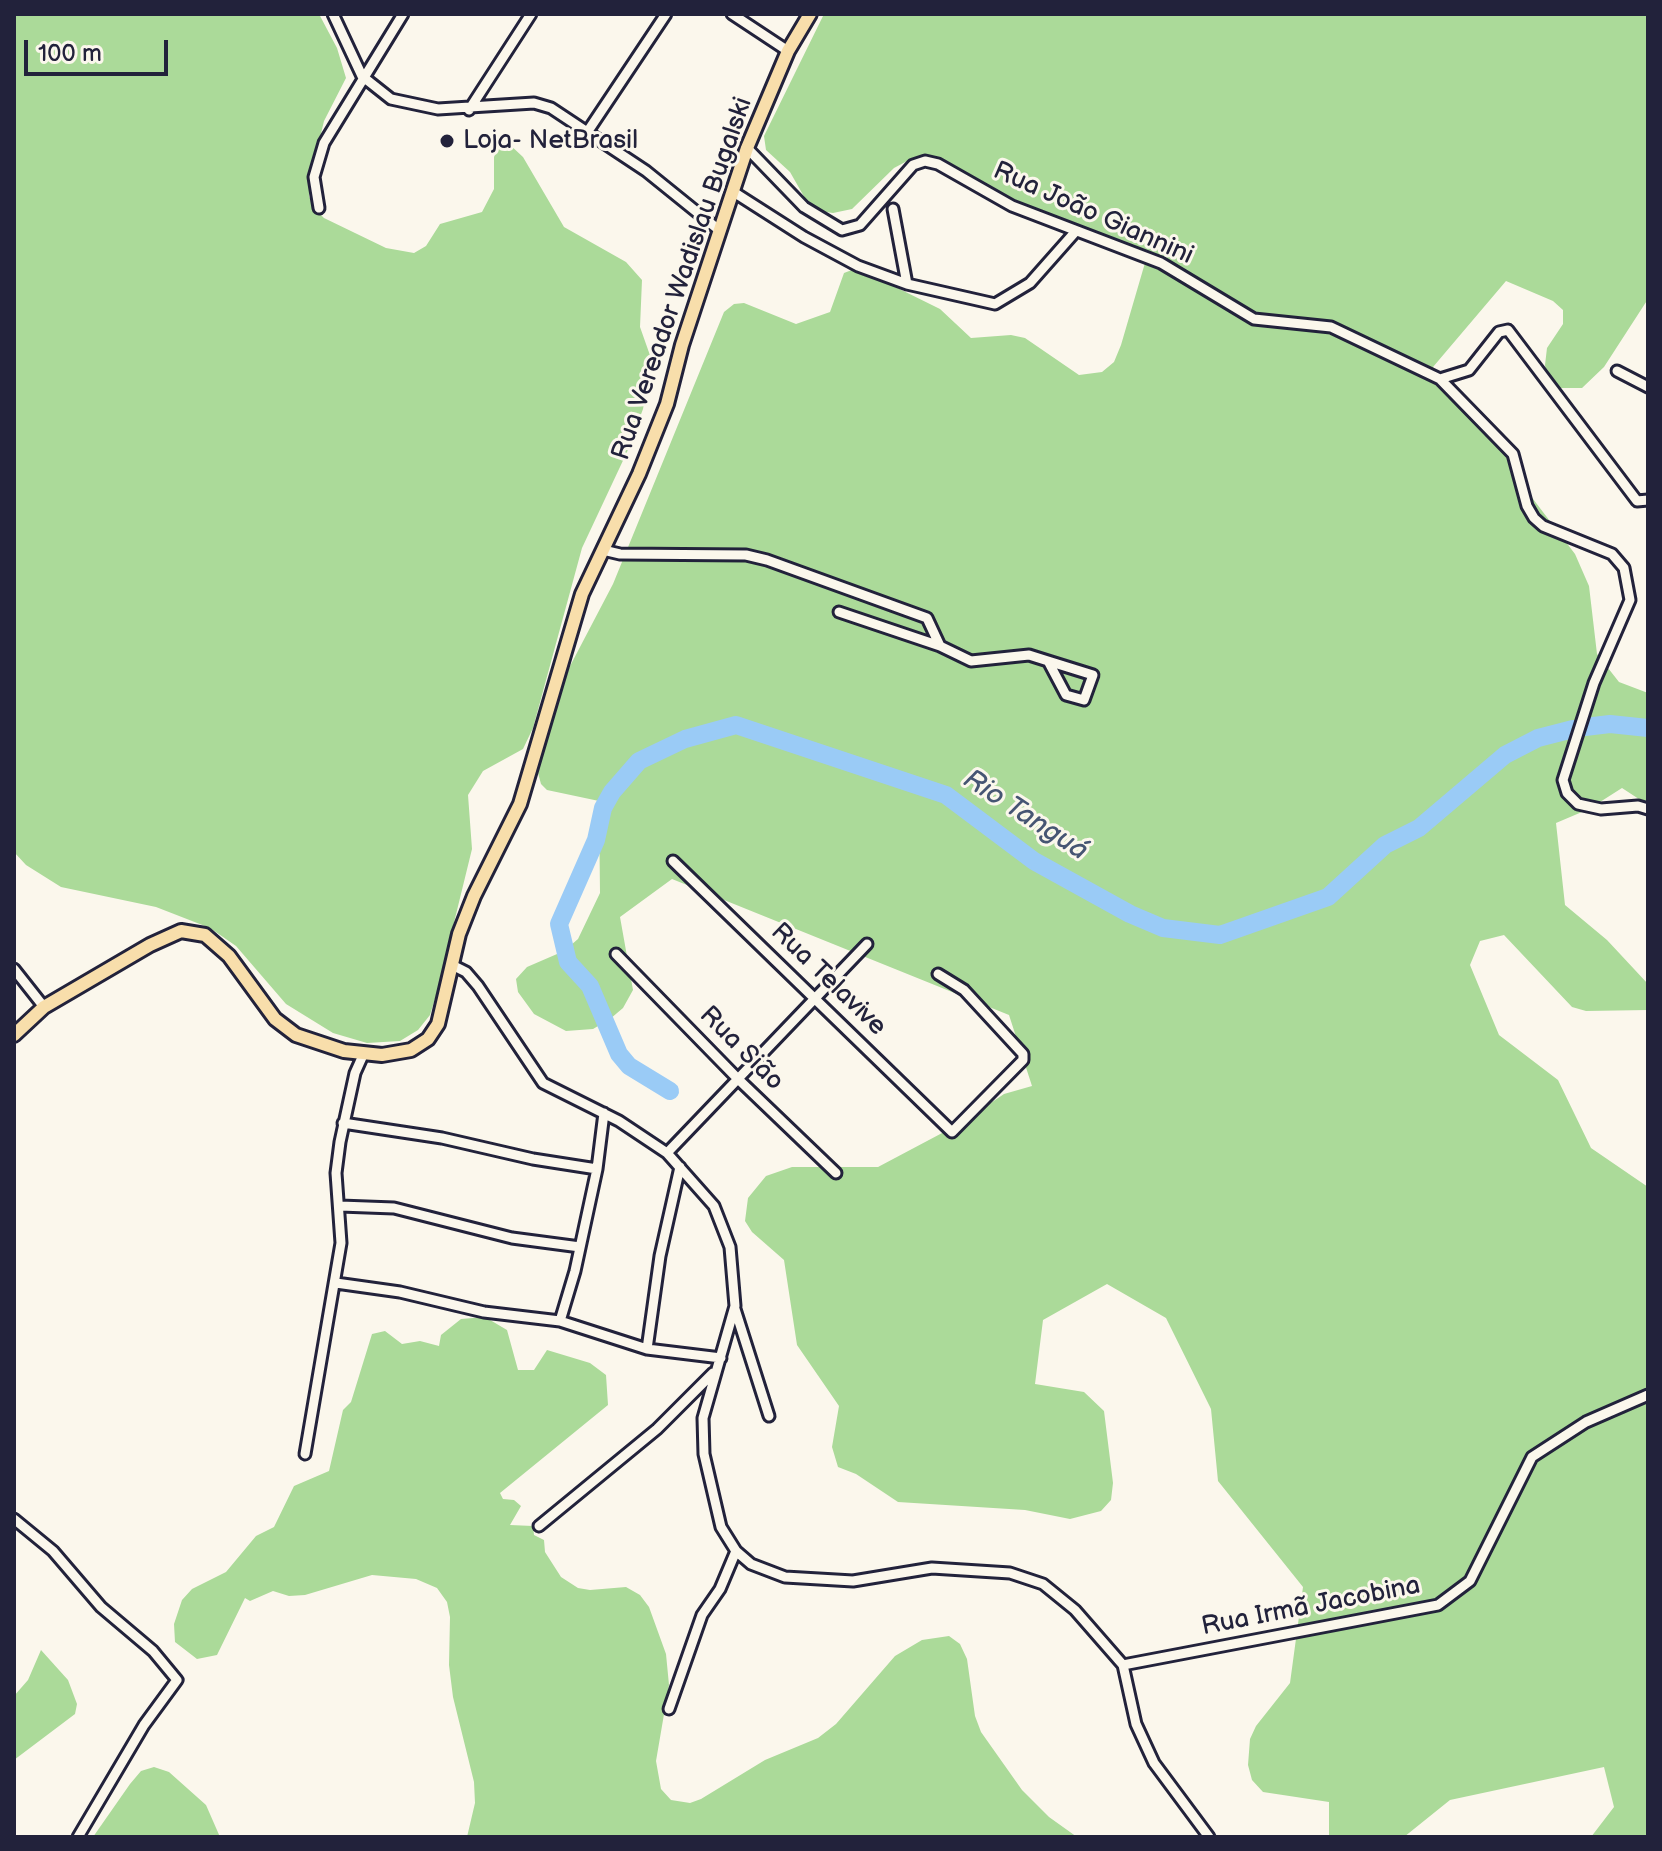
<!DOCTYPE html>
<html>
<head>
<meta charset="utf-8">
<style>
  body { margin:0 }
  #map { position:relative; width:1662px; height:1851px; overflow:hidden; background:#fbf7ec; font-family:"Balsamiq Sans",sans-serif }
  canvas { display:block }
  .frame { position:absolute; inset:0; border:16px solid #22223b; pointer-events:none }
  .scale { position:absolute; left:24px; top:40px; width:144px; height:36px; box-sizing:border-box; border:4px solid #22223b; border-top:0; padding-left:10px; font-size:24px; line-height:28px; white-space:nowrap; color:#22223b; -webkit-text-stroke:6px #fbf7ec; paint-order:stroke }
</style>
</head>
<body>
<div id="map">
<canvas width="1662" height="1851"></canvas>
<div class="frame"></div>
<div class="scale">100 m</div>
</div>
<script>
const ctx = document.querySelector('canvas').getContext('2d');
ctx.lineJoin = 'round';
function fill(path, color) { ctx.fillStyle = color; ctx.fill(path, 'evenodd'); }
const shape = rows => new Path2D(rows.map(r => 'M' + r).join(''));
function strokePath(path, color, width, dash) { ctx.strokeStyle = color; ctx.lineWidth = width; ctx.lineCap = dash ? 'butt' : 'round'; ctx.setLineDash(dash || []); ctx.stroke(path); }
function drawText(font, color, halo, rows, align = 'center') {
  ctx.font = font + ' "Balsamiq Sans",sans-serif'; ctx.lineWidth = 6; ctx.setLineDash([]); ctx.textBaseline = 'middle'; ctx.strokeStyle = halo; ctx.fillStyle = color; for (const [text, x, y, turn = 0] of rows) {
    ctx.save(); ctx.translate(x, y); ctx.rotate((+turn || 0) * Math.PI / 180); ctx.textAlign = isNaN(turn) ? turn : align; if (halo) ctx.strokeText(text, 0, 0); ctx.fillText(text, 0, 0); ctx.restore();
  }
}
const green = shape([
  [14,14,319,14,337,48,346,78,324,121,310,179,309,196,314,208,324,218,386,248,414,253,426,246,440,224,482,212,494,189,494,157,499,145,508,143,523,157,564,227,626,262,642,280,640,327,652,361,643,409,627,452,582,548,533,728,523,749,483,771,468,795,472,849,437,992,430,1015,418,1030,400,1041,367,1043,333,1033,286,1004,236,946,210,928,156,907,61,887,26,865,14,852],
  [824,14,1648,14,1648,299,1604,367,1582,388,1558,388,1547,376,1545,365,1547,348,1563,324,1563,310,1553,301,1506,281,1433,367,1469,414,1516,461,1530,495,1575,554,1589,586,1597,654,1619,682,1648,693,1648,805,1622,788,1589,809,1556,823,1565,905,1607,940,1648,984,1648,1010,1586,1011,1572,1007,1504,935,1480,941,1470,965,1499,1035,1558,1080,1591,1148,1648,1187,1648,1837,1591,1837,1614,1807,1604,1767,1450,1800,1404,1837,1329,1837,1329,1802,1263,1792,1252,1780,1248,1765,1250,1739,1256,1726,1290,1683,1303,1587,1218,1481,1211,1409,1166,1318,1107,1284,1043,1320,1035,1384,1084,1392,1104,1411,1113,1483,1111,1500,1101,1511,1070,1519,1025,1510,898,1502,856,1474,838,1467,832,1447,839,1406,797,1345,784,1260,752,1232,745,1221,748,1198,766,1176,792,1167,878,1167,961,1123,1004,1094,1032,1086,1009,1015,672,879,620,917,633,990,623,1008,610,1019,593,1029,566,1031,534,1014,518,992,516,979,527,967,564,951,578,939,600,893,599,801,547,790,541,784,538,773,540,758,569,668,613,584,724,312,734,304,744,303,796,324,830,312,844,273,857,268,940,309,971,338,1011,335,1025,338,1079,375,1102,372,1114,362,1121,345,1147,256,1014,207,953,165,924,159,909,160,894,168,852,209,833,213,820,211,806,200,790,172,766,150,764,136],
  [485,1317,507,1330,518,1370,534,1370,547,1350,590,1363,606,1375,608,1405,500,1493,503,1499,514,1500,521,1506,510,1525,533,1526,534,1535,544,1540,545,1552,561,1577,578,1588,590,1590,626,1587,640,1595,649,1607,666,1654,669,1685,656,1761,661,1789,671,1800,690,1803,701,1799,765,1760,818,1738,836,1724,895,1656,922,1640,949,1636,960,1644,967,1659,975,1716,981,1732,1022,1790,1049,1817,1077,1837,467,1837,475,1803,474,1782,453,1697,449,1665,450,1617,447,1602,437,1588,416,1579,372,1575,305,1595,289,1596,273,1591,250,1601,245,1598,217,1655,197,1659,175,1642,174,1624,182,1600,192,1589,226,1572,256,1536,274,1527,294,1486,329,1471,343,1410,351,1402,372,1334,385,1331,402,1344,420,1341,439,1346,441,1335,461,1319],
  [41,1650,68,1680,77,1704,75,1714,14,1760,14,1696,28,1680],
  [154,1767,169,1772,206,1805,220,1837,93,1837,130,1784,141,1771]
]);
const river = shape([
  [1585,727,1610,724,1648,728],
  [670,1091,629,1066,619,1054,590,986,568,962,559,924,596,840,603,808,612,792,639,761,685,739,736,725,946,795,1034,861,1130,914,1163,928,1220,935,1328,897,1385,845,1419,828,1505,755,1538,738,1573,729]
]);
const minor = shape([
  [333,14,362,76,391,99,438,109,534,103,551,108,646,171,719,230],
  [732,14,788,51],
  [469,110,531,14],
  [588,131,666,14],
  [747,148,804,207,842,230,860,225,913,165,925,161,938,164,1012,206,1161,263,1254,319,1331,327,1440,379,1469,370,1499,332,1508,330,1637,501,1648,500],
  [732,191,804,237,858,266,907,284,995,304,1030,283,1076,231],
  [319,208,314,177,324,143,403,14],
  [893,209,907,284],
  [1617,371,1648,387],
  [1440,379,1513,454,1527,506,1534,518,1543,526,1612,554,1624,568,1630,600,1594,683,1563,780,1567,793,1578,804,1601,809,1638,806,1648,809],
  [603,550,620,554,746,555,767,560,927,618,940,646,971,661,1029,655,1048,661,1093,675,1084,700,1066,695,1048,661],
  [839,612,940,646],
  [673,861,952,1132,1023,1060,1023,1054,964,990,938,974],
  [616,954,738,1079,836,1173],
  [452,965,466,972,478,986,543,1083,619,1121,667,1153,714,1206,730,1247,735,1306,703,1418,704,1454,721,1527,736,1551,751,1564,785,1577,853,1581,932,1568,1010,1573,1043,1584,1075,1610,1123,1665,1136,1724,1154,1763,1209,1837],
  [14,969,44,1007],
  [343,1123,442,1138,533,1159,597,1169],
  [667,1153,867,944],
  [340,1206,394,1208,512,1238,580,1247],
  [336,1283,400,1292,484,1312,560,1321,647,1349,721,1358],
  [735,1309,769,1416],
  [560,1321,575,1271,597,1169,604,1113],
  [647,1349,660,1256,680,1167],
  [305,1454,341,1243,336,1173,340,1142,355,1073,364,1053],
  [14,1519,53,1551,101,1607,153,1651,177,1680,144,1725,78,1837],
  [539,1526,657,1429,713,1373],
  [1123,1665,1438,1605,1470,1581,1532,1457,1586,1422,1648,1395],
  [669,1709,702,1615,720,1589,736,1551]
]);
const major = shape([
  [14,1035,44,1007,150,945,181,931,205,935,229,956,275,1019,296,1035,344,1051,382,1055,411,1050,428,1039,438,1024,459,934,474,896,520,804,582,594,639,474,667,404,682,345,747,148,788,51,810,14]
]);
const markers = [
  [447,141,8,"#22223b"]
];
const poiNames = [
  ["Loja- NetBrasil",463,141]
];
const streetNames = [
  ["Rua João Giannini",1093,214,24],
  ["Rua Vereador Wadislau Bugalski",683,279,-71],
  ["Rua Telavive",828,980,44],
  ["Rua Sião",741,1049,45],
  ["Rua Irmã Jacobina",1311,1607,-11]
];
const waterNames = [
  ["Rio Tanguá",1025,816,33]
];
fill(green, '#abda99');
strokePath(river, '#9acbf6', 18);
strokePath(minor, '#22223b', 15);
strokePath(major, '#22223b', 18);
strokePath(minor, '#fbf7ec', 9);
strokePath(major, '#f8deab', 12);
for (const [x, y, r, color] of markers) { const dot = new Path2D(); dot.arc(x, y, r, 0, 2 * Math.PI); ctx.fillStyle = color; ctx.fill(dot); strokePath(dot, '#fbf7ec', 3); }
drawText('26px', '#22223b', '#fbf7ec', poiNames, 'left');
drawText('26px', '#22223b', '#fbf7ec', streetNames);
drawText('italic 28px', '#465573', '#fbf7ec', waterNames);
</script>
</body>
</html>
